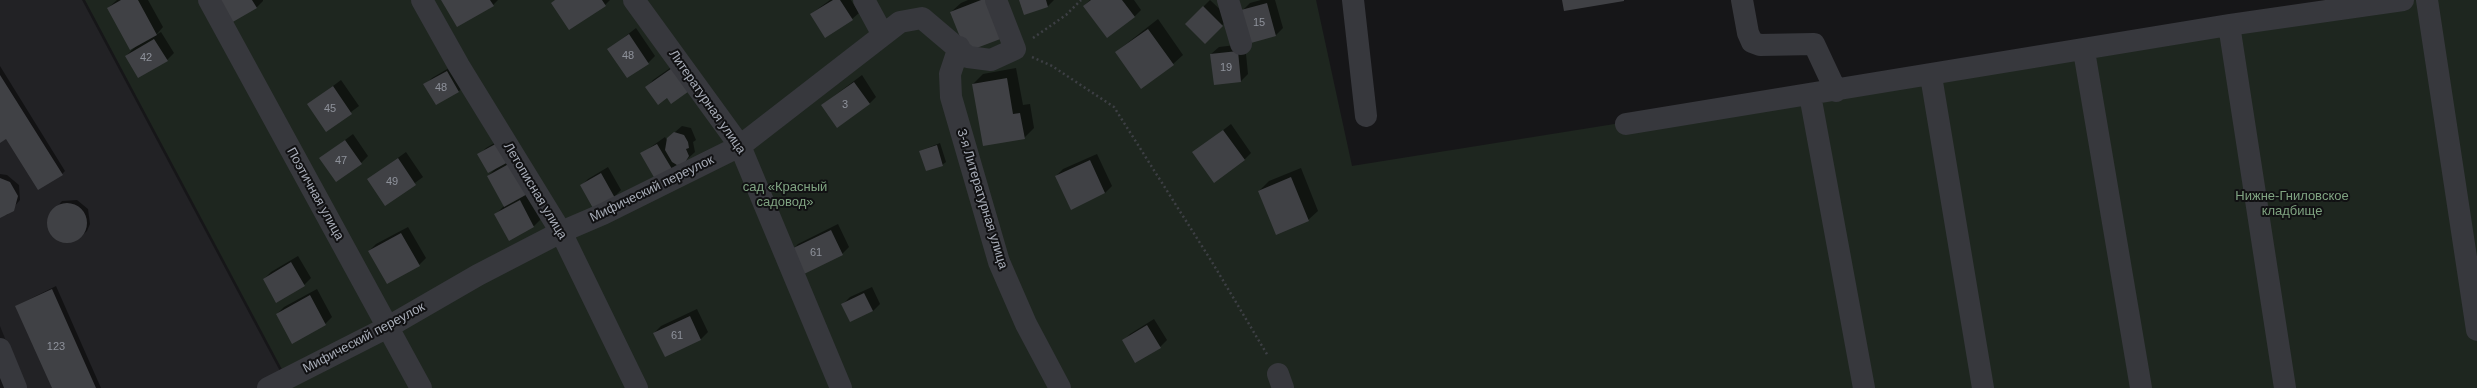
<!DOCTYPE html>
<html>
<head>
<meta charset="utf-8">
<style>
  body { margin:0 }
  canvas { display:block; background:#161618 }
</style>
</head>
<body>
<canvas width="2477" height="388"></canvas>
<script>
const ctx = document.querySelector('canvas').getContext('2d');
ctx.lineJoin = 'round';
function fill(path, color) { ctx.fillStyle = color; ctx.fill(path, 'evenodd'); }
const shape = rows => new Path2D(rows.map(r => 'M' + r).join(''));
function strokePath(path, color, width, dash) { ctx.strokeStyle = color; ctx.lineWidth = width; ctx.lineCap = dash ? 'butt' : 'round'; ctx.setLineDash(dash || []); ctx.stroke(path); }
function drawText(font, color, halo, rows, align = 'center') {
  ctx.font = font + ' Helvetica,sans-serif'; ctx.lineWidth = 4; ctx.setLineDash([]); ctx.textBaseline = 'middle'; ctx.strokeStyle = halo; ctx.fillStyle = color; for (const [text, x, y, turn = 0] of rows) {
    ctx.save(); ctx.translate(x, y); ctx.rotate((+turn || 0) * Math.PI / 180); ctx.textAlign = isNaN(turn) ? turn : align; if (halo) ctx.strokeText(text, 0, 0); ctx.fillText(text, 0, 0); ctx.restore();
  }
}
const built = shape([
  [0,0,82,0,289,388,25,388,0,326]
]);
const green = shape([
  [85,0,1316,0,1352,166,2390,0,2477,0,2477,388,292,388]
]);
const shadow = shape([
  [117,0,148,0,163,27,156,35,161,32,174,53,167,60,126,56,135,47,108,8],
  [219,0,263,0,263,1,256,8],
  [443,0,498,0,493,5],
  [555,0,610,0,605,5],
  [830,0,851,0,859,13,852,19,811,14],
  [968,0,1002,0,951,12,961,3],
  [1020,0,1054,0,1048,6,1025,14],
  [1090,0,1134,0,1141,10,1134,17,1084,6],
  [1210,0,1229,18,1205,43,1186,24],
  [1261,0,1275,0,1283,28,1276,35,1251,42,1243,10,1250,3],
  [1158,19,1183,55,1173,64,1116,52],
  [636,28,655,56,648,63,609,49],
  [1245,44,1248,74,1241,81,1211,54,1219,47],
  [683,59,667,97,647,87,653,80],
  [454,65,466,84,459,91,436,104,425,85,432,78],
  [0,66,65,171,62,174,7,137,0,142],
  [1016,68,1023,105,1030,104,1034,128,1024,138,973,84,983,74],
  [862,75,876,97,869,104,822,105],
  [341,80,359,106,327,130,309,104],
  [1231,124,1251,153,1244,160,1194,153],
  [682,126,691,128,696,140,693,142,695,152,683,163,677,164,672,169,641,154,665,137,668,142,668,138],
  [353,134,368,156,361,163,321,158],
  [508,135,541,219,534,226,496,214,504,206,488,176,496,168,479,155,486,148],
  [940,143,946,162,942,165,920,151],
  [406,152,423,177,386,204,369,179],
  [1097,154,1112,186,1105,193,1056,176,1063,169],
  [608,167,621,190,614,197,581,186,588,179],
  [1301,168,1318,211,1308,220,1259,191,1269,181],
  [0,174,7,175,19,185,20,200,7,215,0,216],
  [77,200,88,209,90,224,87,231,77,240,62,241,50,232,48,217,62,201],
  [838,224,849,247,842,254,791,251,798,244],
  [408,227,426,258,419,265,369,251,376,244],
  [298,256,311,278,304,285,264,279,271,272],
  [56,286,101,388,53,388,16,306],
  [872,287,880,304,873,311,843,304,850,297],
  [317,289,332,317,325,324,277,314,284,307],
  [697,309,708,332,701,339,665,356,654,333,661,326],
  [1154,319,1167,340,1160,347,1123,341,1130,334]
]);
const building = shape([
  [121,0,138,0,157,35,130,50,107,8],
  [218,0,252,0,257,8,231,23],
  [441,0,490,0,494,6,457,27],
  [555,0,602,0,606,6,569,30,551,3],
  [833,0,840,0,853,20,825,38,810,14],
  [981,0,988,0,1003,38,966,52,950,12],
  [1019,0,1046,0,1048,7,1024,15],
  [1091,0,1122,0,1135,17,1107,38,1083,6],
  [1562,0,1624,0,1624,1,1564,11],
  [1267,3,1276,36,1251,43,1241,10],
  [1203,6,1223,26,1205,44,1185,24],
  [1148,29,1174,65,1141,89,1115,52],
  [629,34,649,64,627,78,607,49],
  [154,39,168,61,138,78,125,56],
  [1238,51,1241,82,1214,85,1210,54],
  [675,66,692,89,671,104,667,98,658,105,645,87],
  [447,71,459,92,436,105,423,84],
  [0,75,63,175,38,190,6,139,0,143],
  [1007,78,1013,114,1020,113,1025,139,983,146,972,84],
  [854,82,870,104,837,128,821,105],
  [333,86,352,114,326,132,307,104],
  [1223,130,1245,160,1214,183,1192,152],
  [674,132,684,135,688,142,689,148,686,149,689,156,684,164,677,165,672,162,665,150,667,138],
  [345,140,362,164,336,182,319,158],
  [501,141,512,160,488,173,477,154],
  [657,144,672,169,655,179,640,153],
  [937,145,943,166,926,171,919,151],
  [398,158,416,185,385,206,367,179],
  [1090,160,1105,193,1071,210,1055,176],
  [514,161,531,192,504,207,487,176],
  [601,173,615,198,594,210,580,185],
  [1291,177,1309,221,1276,235,1258,191],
  [0,178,10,182,18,196,14,211,0,218],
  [520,200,534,227,509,241,494,214],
  '47 223a20 20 0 1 1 40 0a20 20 0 1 1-40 0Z',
  [831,230,843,255,802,275,789,250],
  [401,233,420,266,387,284,368,251],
  [291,262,305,286,276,303,263,279],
  [52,289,96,388,52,388,15,306],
  [864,293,873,311,850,322,841,304],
  [310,295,326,325,292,344,276,314],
  [690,316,701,340,665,357,653,333],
  [1147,325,1161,348,1135,363,1122,340]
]);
const path = shape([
  [1033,38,1066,15,1081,0],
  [1032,57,1052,66,1114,107,1212,262,1268,356]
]);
const minor = shape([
  [209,0,421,388],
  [422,0,459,66,561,232,637,388],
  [634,0,740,146,841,388],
  [864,0,883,35],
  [1228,0,1241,44],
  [1353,0,1366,116],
  [1742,0,1748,33,1752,42,1760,45,1814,44,1836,91],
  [2427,0,2477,330],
  [2229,25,2285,388],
  [959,47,950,74,951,97,999,262,1026,324,1060,388],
  [2084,51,2141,388],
  [1931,76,1983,388],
  [1810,95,1864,388],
  [1626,124,2229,25,2403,0],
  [0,349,16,388],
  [1278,374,1283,388],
  [268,388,388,327,478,275,561,232,603,214,740,146,900,22,922,18,968,57,991,60,1015,49,996,0]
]);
const numberNames = [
  ["15",1259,23],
  ["48",628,56],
  ["42",146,58],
  ["19",1226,68],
  ["48",441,88],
  ["3",845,105],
  ["45",330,109],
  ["47",341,161],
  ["49",392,182],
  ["61",816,253],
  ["61",677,336],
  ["123",56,347]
];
const streetNames = [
  ["Литературная улица",707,102,55],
  ["Мифический переулок",652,189,-26],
  ["Летописная улица",535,191,59],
  ["Поэтичная улица",315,194,61],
  ["3-я Литературная улица",982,199,73],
  ["Мифический переулок",364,338,-28]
];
const parkNames = [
  ["сад «Красный",785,187],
  ["садовод»",785,202],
  ["Нижне-Гниловское",2292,196],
  ["кладбище",2292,211]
];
fill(built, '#222225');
fill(green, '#1e261f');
fill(shadow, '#0007');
fill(building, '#404145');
strokePath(path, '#3d3f44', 2.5, [2, 3]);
strokePath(minor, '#37383d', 22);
drawText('11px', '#8e929b', null, numberNames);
drawText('13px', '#a8adb8', '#111113', streetNames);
drawText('13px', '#7fa381', '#111113', parkNames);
</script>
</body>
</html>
